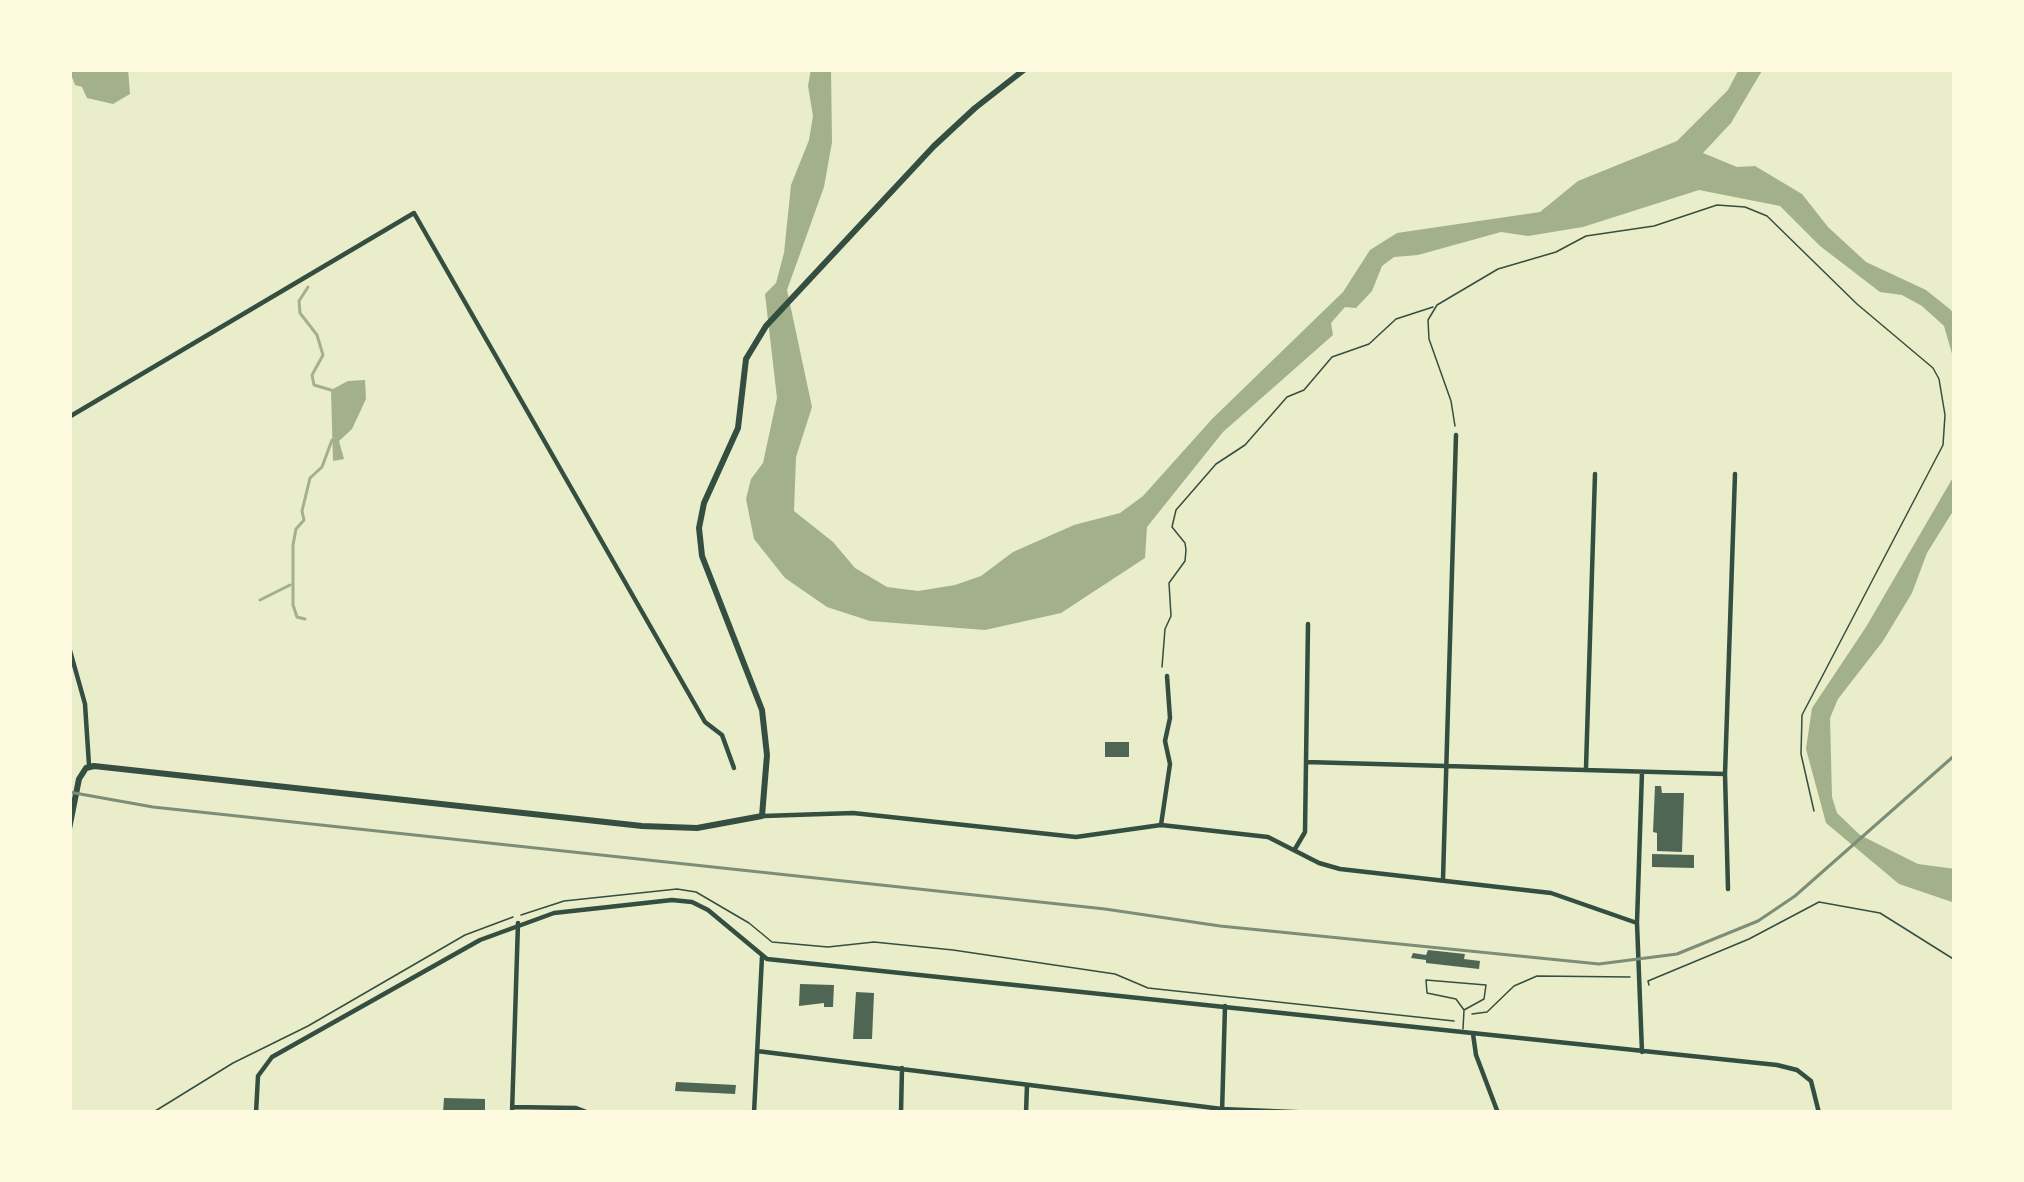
<!DOCTYPE html>
<html>
<head>
<meta charset="utf-8">
<style>
  body { margin:0 }
  #map { position:relative; width:2024px; height:1182px; overflow:hidden; background:#e9edc9; font-family:"IBM Plex Serif",serif }
  canvas { display:block }
  .frame { position:absolute; inset:0; border:72px solid #fefae0; pointer-events:none }
</style>
</head>
<body>
<div id="map">
<canvas width="2024" height="1182"></canvas>
<div class="frame"></div>
</div>
<script>
const ctx = document.querySelector('canvas').getContext('2d');
ctx.lineJoin = 'round';
function fill(path, color) { ctx.fillStyle = color; ctx.fill(path, 'evenodd'); }
const shape = rows => new Path2D(rows.map(r => 'M' + r).join(''));
function strokePath(path, color, width, dash) { ctx.strokeStyle = color; ctx.lineWidth = width; ctx.lineCap = dash ? 'butt' : 'round'; ctx.setLineDash(dash || []); ctx.stroke(path); }
const water = shape([
  [69,69,128,69,130,94,113,104,87,98,82,87,75,85],
  [811,69,831,69,832,142,824,187,787,290,812,407,796,457,794,511,833,542,855,568,887,587,918,591,955,585,981,576,1013,552,1074,525,1120,513,1143,496,1212,419,1343,292,1370,250,1397,233,1540,212,1578,181,1677,141,1728,90,1739,69,1763,69,1731,123,1703,153,1737,167,1755,166,1802,194,1828,227,1866,262,1926,290,1951,310,1955,318,1955,364,1944,326,1922,306,1902,295,1880,292,1820,246,1780,206,1699,190,1583,227,1528,236,1501,232,1418,255,1394,257,1382,266,1372,291,1356,308,1345,307,1331,323,1333,335,1223,432,1147,527,1145,558,1061,613,985,630,870,621,827,607,785,578,754,539,746,499,751,479,763,463,777,398,765,294,776,283,784,253,791,185,809,140,813,116,808,86],
  [365,380,366,399,352,429,339,441,344,459,333,461,331,390,348,381],
  [1955,474,1955,508,1927,553,1912,593,1883,641,1838,699,1830,718,1832,797,1837,813,1860,835,1918,864,1955,869,1955,903,1899,884,1826,823,1806,749,1812,708,1866,627]
]);
const stream = shape([
  [308,287,299,301,300,313,317,335,323,355,312,375,314,385,331,390],
  [260,600,290,585],
  [305,619,297,617,293,605,293,545,296,529,304,520,302,511,310,478,322,467,332,440]
]);
const building = shape([
  [1105,742,1129,742,1129,757,1105,757],
  [1655,786,1661,786,1662,793,1684,793,1682,852,1657,851,1657,833,1653,832],
  [1652,854,1694,855,1694,868,1652,867],
  [1428,950,1465,954,1464,959,1480,961,1479,969,1426,963,1426,960,1411,958,1413,953,1426,955],
  [800,984,834,985,833,1007,824,1007,824,1003,799,1006],
  [856,992,874,993,872,1039,853,1039],
  [676,1082,736,1085,735,1094,675,1091],
  [444,1098,485,1099,485,1113,443,1113]
]);
const path = shape([
  [1455,426,1451,401,1429,339,1428,320,1437,305,1498,269,1556,252,1586,236,1654,226,1717,205,1745,207,1767,216,1857,304,1933,368,1939,379,1945,415,1943,445,1802,715,1801,754,1814,811],
  [1162,667,1165,629,1171,616,1169,583,1185,561,1186,550,1185,543,1172,527,1176,510,1216,464,1245,445,1287,397,1304,390,1332,357,1369,344,1396,319,1433,307],
  [521,915,564,901,677,889,696,892,749,923,772,942,828,947,874,942,953,950,1115,974,1148,988,1454,1021],
  [1649,985,1648,981,1749,939,1819,902,1880,913,1955,960],
  [1472,1014,1487,1012,1514,986,1537,976,1630,977],
  [152,1113,233,1063,308,1026,465,935,513,917]
]);
const service = shape([
  [1463,1029,1464,1010,1456,999,1427,993,1426,980,1486,985,1484,999,1464,1010]
]);
const minor = shape([
  [69,417,414,213,705,722,722,735,734,768],
  [69,647,85,704,89,765],
  [1306,762,1725,774],
  [1586,768,1595,474],
  [1161,825,1170,764,1165,741,1170,718,1167,676],
  [1295,849,1305,832,1308,624],
  [1443,879,1456,435],
  [1728,889,1725,774,1735,474],
  [1637,922,1642,772],
  [757,1051,1222,1109,1317,1113],
  [512,1107,576,1108,589,1113],
  [512,1113,518,923],
  [754,1113,762,957],
  [901,1113,902,1068],
  [1026,1113,1027,1085],
  [1222,1113,1225,1006]
]);
const tertiary = shape([
  [763,816,853,813,1076,837,1161,825,1268,837,1319,863,1340,869,1551,893,1637,923,1642,1052],
  [1473,1034,1476,1055,1498,1113],
  [256,1113,258,1076,272,1057,480,940,554,913,672,900,692,902,708,910,767,959,1777,1065,1797,1070,1811,1081,1819,1113]
]);
const secondary = shape([
  [69,829,79,779,86,768,94,766,642,826,697,828,762,816,767,755,762,710,702,556,699,528,704,503,738,428,746,359,766,326,934,146,975,108,1025,69]
]);
const rail = shape([
  [69,792,153,807,1105,909,1220,926,1599,964,1677,954,1758,921,1795,896,1955,755]
]);
fill(water, '#a3b18a');
strokePath(stream, '#a3b18a', 3);
fill(building, '#4f6655');
strokePath(path, '#344e41', 1.5);
strokePath(service, '#344e41', 1.5);
strokePath(minor, '#344e41', 4.5);
strokePath(tertiary, '#344e41', 4.5);
strokePath(secondary, '#344e41', 6);
strokePath(rail, '#7c8e77', 3);
</script>
</body>
</html>
